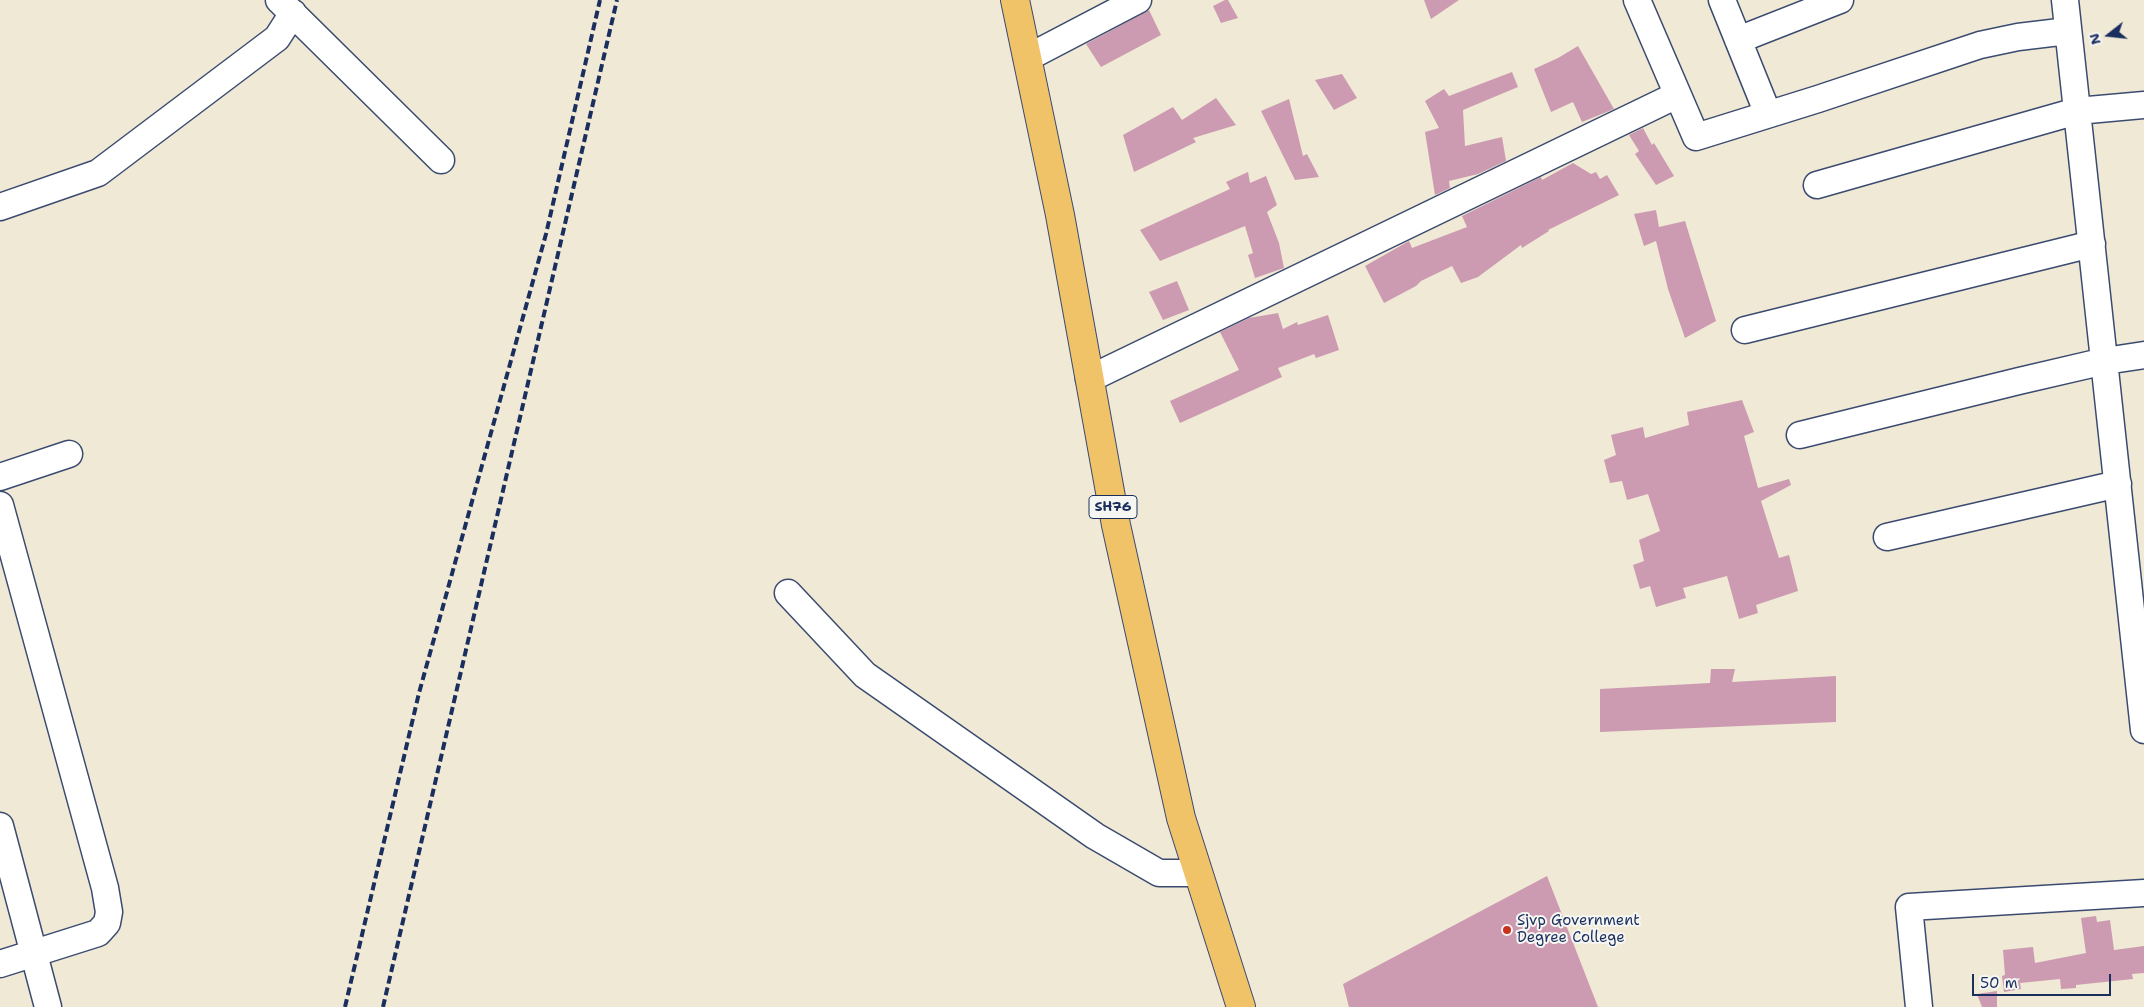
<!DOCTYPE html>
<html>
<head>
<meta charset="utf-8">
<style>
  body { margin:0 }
  #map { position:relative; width:2144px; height:1007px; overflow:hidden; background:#f0e9d5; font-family:"Shantell Sans",sans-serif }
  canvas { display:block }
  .north { position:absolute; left:2084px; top:10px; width:50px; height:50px; -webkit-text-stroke:4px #f6f6f2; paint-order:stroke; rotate:254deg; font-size:14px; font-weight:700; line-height:20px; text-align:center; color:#1b2f5e }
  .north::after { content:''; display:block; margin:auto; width:18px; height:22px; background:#1b2f5e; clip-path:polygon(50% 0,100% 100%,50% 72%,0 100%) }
  .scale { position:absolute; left:1972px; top:974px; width:139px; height:22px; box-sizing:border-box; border:2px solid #1b2f5e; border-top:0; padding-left:6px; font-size:15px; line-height:18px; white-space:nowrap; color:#1b2f5e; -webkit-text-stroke:4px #f6f6f2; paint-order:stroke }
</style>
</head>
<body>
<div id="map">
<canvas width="2144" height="1007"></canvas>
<div class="north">N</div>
<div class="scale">50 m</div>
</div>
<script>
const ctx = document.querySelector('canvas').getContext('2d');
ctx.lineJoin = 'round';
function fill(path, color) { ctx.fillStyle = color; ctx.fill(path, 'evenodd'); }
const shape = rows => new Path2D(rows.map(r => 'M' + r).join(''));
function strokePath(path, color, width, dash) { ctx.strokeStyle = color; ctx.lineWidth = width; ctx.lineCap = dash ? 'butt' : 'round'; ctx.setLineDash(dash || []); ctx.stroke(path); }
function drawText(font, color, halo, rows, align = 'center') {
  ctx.font = font + ' "Shantell Sans",sans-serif'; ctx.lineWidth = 4; ctx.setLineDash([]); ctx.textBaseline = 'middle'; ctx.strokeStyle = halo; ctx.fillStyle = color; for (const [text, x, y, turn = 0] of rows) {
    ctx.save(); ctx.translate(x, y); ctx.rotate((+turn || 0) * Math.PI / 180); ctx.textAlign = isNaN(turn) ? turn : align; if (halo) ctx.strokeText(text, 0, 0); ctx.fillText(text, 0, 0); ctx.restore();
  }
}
const building = shape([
  [1225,0,1228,0,1238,18,1221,23,1213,6],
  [1424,0,1459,0,1431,19],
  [1149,10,1161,35,1101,67,1086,44],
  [1578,46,1614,109,1582,122,1573,102,1551,112,1534,69,1558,58],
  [1512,72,1518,87,1463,110,1465,146,1502,137,1506,161,1478,174,1449,181,1450,188,1435,195,1425,132,1439,128,1425,101,1444,89,1449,96],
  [1342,74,1357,98,1334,110,1315,80],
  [1216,98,1236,125,1193,138,1196,142,1134,172,1123,135,1173,107,1182,120],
  [1289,99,1303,156,1307,154,1319,177,1295,180,1261,111],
  [1643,128,1652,145,1654,143,1674,176,1656,185,1635,154,1639,151,1629,135],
  [1573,163,1591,174,1596,172,1600,179,1607,175,1619,195,1548,230,1549,231,1522,248,1521,245,1478,277,1461,283,1452,266,1421,281,1416,286,1384,303,1365,266,1409,241,1412,248,1467,227,1462,216,1541,177,1542,180],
  [1248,172,1250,183,1266,176,1277,205,1267,212,1279,243,1284,268,1255,278,1248,255,1253,253,1245,226,1160,261,1140,230,1230,189,1226,182],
  [1656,210,1659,227,1685,221,1716,321,1685,338,1668,289,1656,241,1644,246,1634,214],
  [1177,281,1189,310,1163,320,1149,292],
  [1278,313,1283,329,1297,322,1298,325,1328,315,1339,350,1316,358,1314,354,1278,368,1282,377,1180,423,1170,401,1239,370,1220,332,1249,318],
  [1742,400,1754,432,1744,436,1758,488,1789,479,1791,485,1761,501,1779,558,1789,555,1798,591,1756,605,1758,613,1739,619,1727,576,1683,588,1686,598,1656,607,1650,586,1640,589,1633,565,1644,561,1639,540,1660,531,1648,494,1627,500,1622,481,1610,483,1604,460,1616,455,1611,435,1643,427,1645,438,1689,425,1687,412],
  [1711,669,1735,669,1732,682,1836,676,1836,722,1600,732,1600,689,1710,683],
  [1547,876,1598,1007,1349,1007,1343,984],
  [2096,916,2097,922,2110,920,2114,950,2144,946,2144,973,2132,974,2133,979,2076,985,2076,988,2061,989,2060,979,2020,983,2021,989,2004,992,2002,976,2005,975,2003,950,2033,947,2035,963,2086,953,2081,918],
  [1997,991,1997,1007,1982,1007,1977,994]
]);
const minor = shape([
  [279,0,441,160],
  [1637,0,1696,137,1818,99,1980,45,2018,37,2068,31],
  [1722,0,1768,114],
  [2065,0,2144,730],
  [1738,40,1840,0],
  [1027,58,1138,0],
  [1817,185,2077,111,2144,105],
  [0,207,98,173,277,38,293,13],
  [1745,330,2092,244],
  [1089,379,1677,95],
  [1800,435,2019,381,2105,361,2144,355],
  [0,477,69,454],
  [0,505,105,888,109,912,107,923,98,933,0,964],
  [1887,537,2118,484],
  [788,593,865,675,1095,836,1159,873,1198,873],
  [0,826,48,1007],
  [1919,1007,1909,907,2144,893]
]);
const major = shape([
  [1015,0,1060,215,1116,525,1181,818,1241,1007]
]);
const rail = shape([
  [345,1007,419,693,546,234,600,0],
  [383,1007,617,0]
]);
const markers = [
  [1507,930,5,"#c8321e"]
];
const shields = [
  [1113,507,48]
];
const shieldNames = [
  ["SH76",1113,507]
];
const poiNames = [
  ["Sjvp Government",1517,921],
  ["Degree College",1517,938]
];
fill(building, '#cc9bb1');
strokePath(minor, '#3b4b70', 29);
strokePath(major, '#3b4b70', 30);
strokePath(minor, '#fff', 26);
strokePath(major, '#f1c369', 28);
strokePath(rail, '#1b2f5e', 4, [8, 4]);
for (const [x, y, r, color] of markers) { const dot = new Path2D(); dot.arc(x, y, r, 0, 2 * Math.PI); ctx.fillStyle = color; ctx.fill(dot); strokePath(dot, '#f6f6f2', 2); }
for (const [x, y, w] of shields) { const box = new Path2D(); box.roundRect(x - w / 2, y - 11.5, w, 23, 4); ctx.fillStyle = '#f6f6f2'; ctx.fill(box); strokePath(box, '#1b2f5e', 1); }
drawText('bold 14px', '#1b2f5e', null, shieldNames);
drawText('15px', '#1b2f5e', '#f6f6f2', poiNames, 'left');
</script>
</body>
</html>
